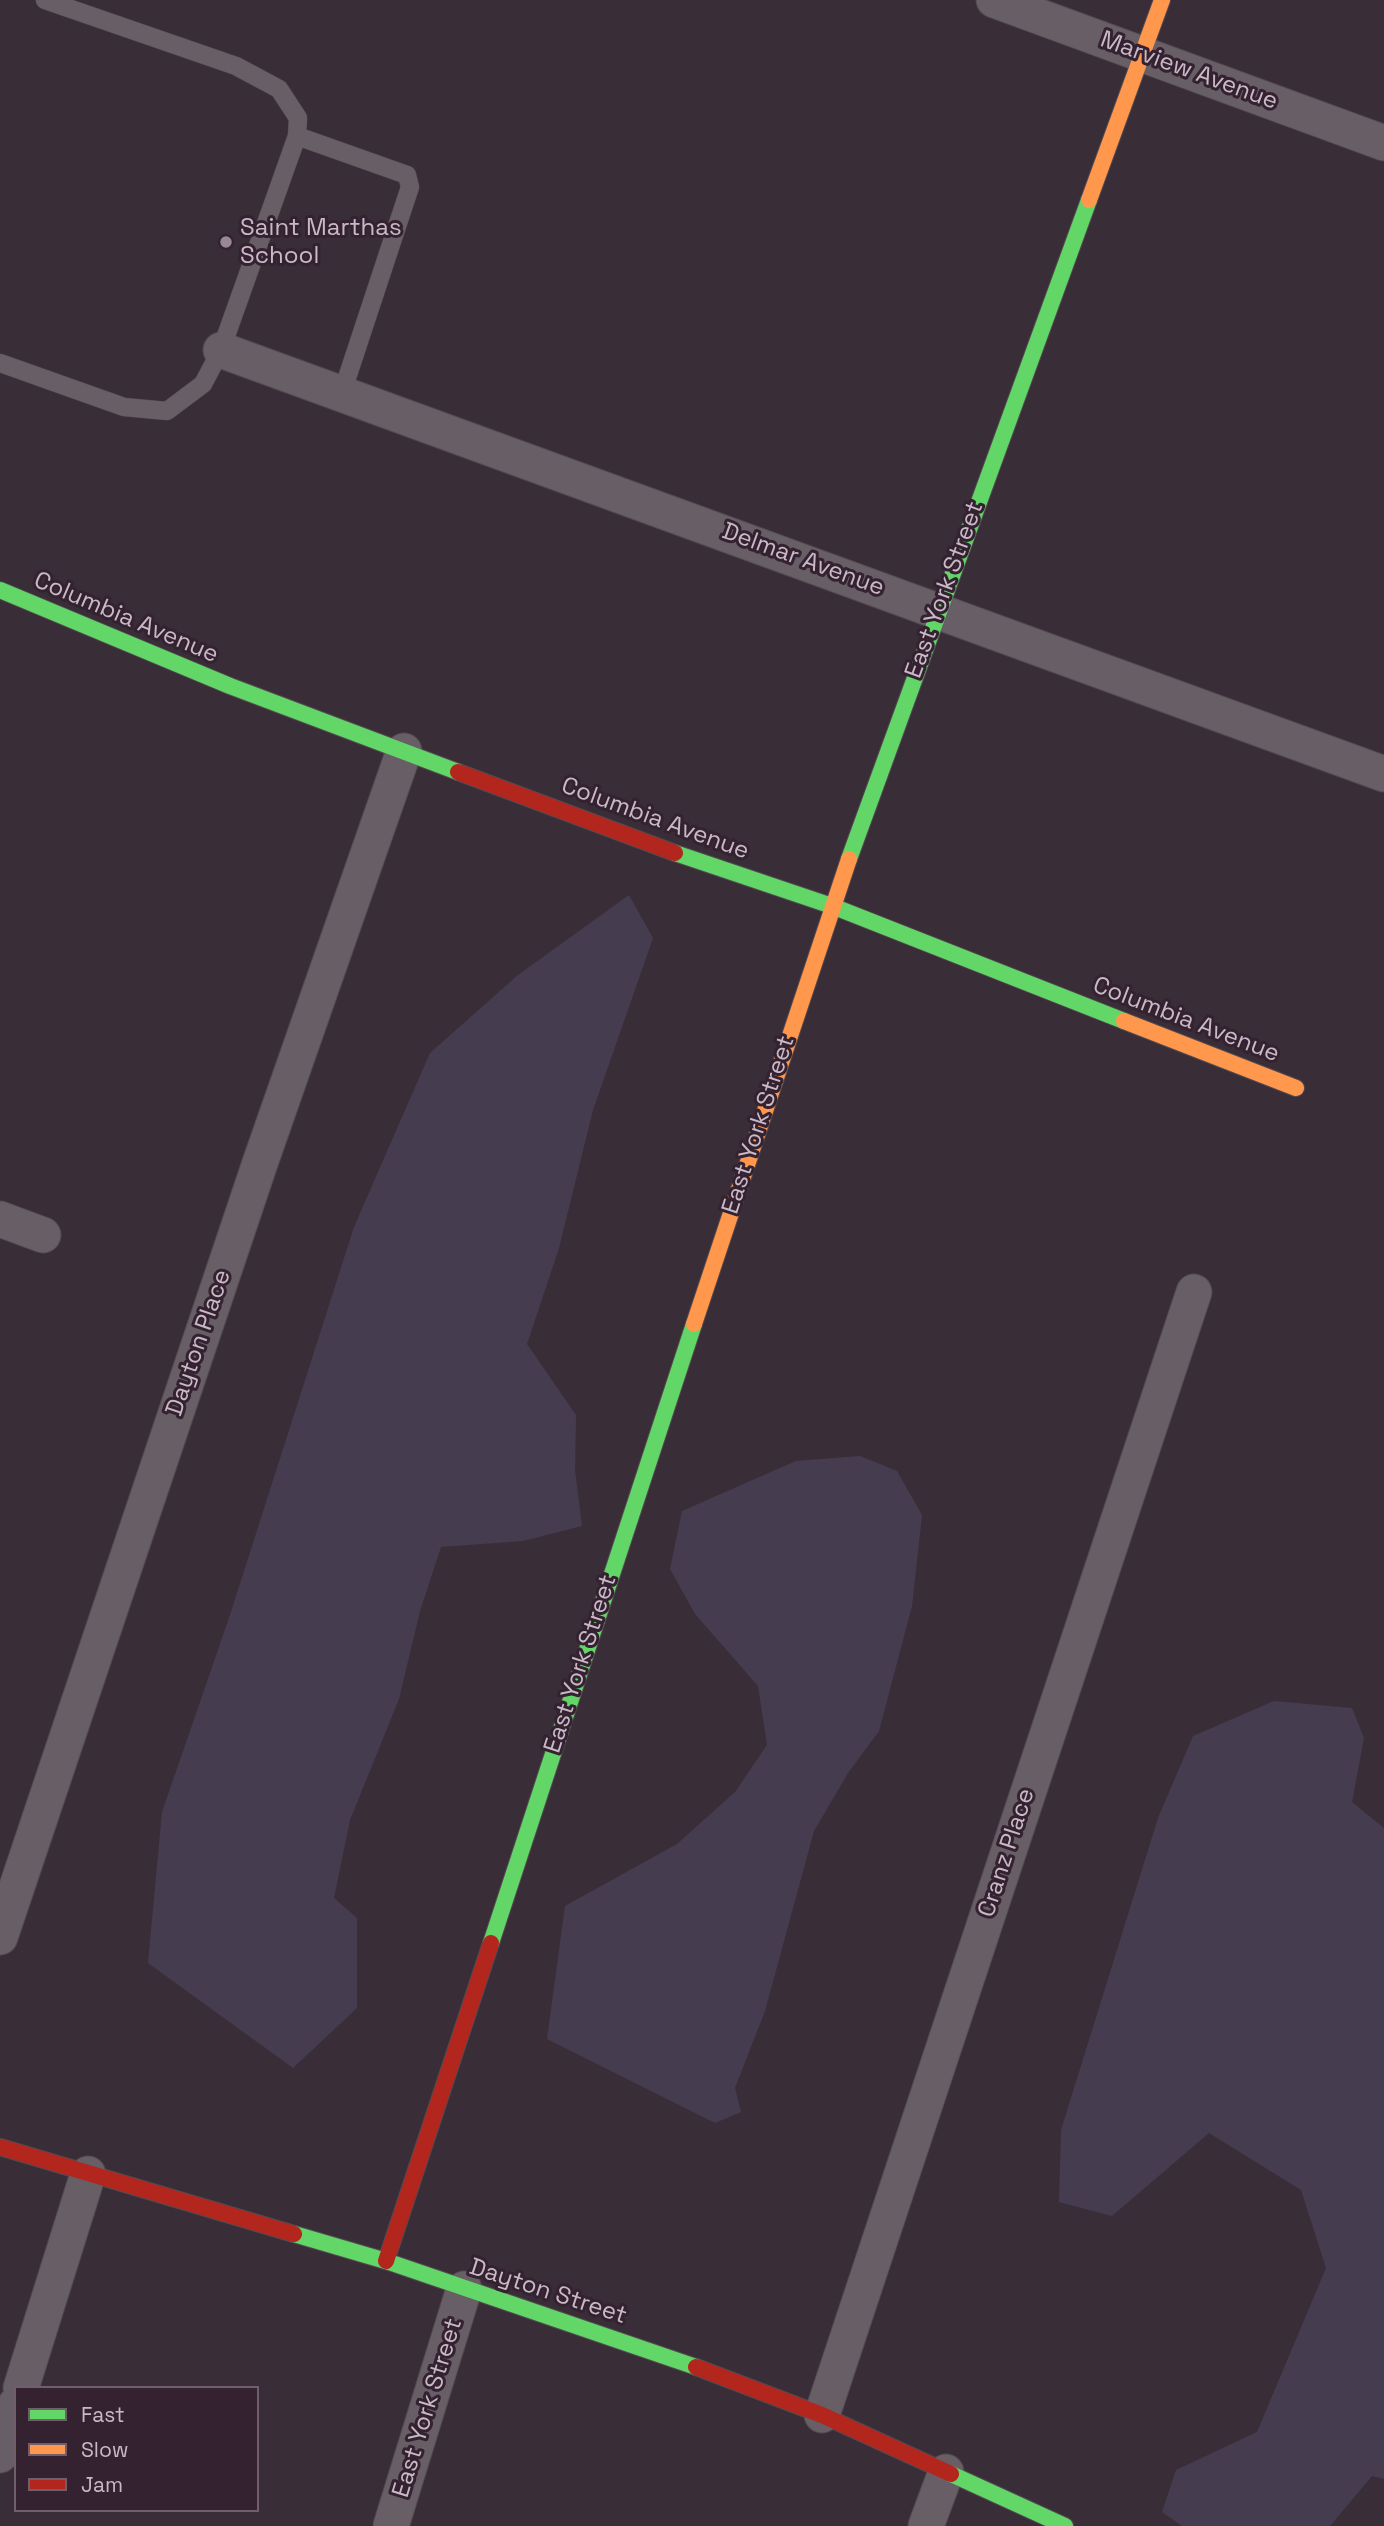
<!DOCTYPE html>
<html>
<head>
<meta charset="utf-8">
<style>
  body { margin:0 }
  #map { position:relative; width:1384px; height:2526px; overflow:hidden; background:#392e38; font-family:"Space Grotesk",sans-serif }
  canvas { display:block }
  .legend { position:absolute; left:14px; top:2386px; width:245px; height:126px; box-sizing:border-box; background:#342231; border:2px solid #705e6d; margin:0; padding:9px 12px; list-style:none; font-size:21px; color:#c9b9c6 }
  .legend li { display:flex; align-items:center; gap:14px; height:35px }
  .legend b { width:35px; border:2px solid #705e6d }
</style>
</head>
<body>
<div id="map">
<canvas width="1384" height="2526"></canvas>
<ul class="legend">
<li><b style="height:9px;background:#63d668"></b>Fast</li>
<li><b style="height:9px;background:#ff974d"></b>Slow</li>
<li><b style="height:9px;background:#b3261e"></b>Jam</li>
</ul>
</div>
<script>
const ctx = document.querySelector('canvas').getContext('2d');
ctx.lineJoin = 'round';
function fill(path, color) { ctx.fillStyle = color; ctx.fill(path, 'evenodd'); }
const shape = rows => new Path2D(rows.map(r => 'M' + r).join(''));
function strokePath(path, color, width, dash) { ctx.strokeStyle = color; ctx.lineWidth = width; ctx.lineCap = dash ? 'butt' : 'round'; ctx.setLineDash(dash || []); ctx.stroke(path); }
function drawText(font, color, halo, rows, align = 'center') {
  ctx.font = font + ' "Space Grotesk",sans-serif'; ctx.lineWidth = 6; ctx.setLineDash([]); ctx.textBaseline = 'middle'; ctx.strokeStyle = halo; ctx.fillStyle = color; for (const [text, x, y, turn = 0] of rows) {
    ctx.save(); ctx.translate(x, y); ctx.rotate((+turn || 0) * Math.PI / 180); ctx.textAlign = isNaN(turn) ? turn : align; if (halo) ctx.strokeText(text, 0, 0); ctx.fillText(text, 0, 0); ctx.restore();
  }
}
const green = shape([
  [629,895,653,938,593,1110,559,1248,527,1344,576,1415,575,1470,582,1526,523,1541,441,1547,420,1611,399,1699,350,1820,334,1898,357,1918,357,2008,293,2068,148,1963,162,1812,229,1618,354,1227,430,1053,518,975],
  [860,1456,897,1471,922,1515,912,1606,879,1731,848,1773,814,1831,765,2011,735,2088,741,2112,715,2123,547,2039,565,1906,677,1844,735,1792,767,1745,758,1686,695,1614,670,1569,682,1511,796,1461],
  [1274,1701,1352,1708,1364,1738,1352,1802,1384,1828,1384,2479,1372,2476,1330,2526,1182,2526,1162,2512,1176,2470,1257,2432,1326,2268,1301,2190,1209,2133,1112,2216,1059,2202,1061,2130,1158,1818,1193,1736]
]);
const lane = shape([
  [45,0,236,66,279,89,298,118,297,136],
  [0,363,124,407,167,411,203,384,221,350,297,136,407,175,410,187,342,393]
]);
const street = shape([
  [994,0,1384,143],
  [221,350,1384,774],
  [0,1219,43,1235],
  [0,1937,260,1163,404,751],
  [21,2388,88,2174],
  [822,2415,1194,1292],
  [0,2455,16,2404],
  [391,2526,464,2289],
  [926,2526,946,2472]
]);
const fast = shape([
  [0,590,230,686,458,772],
  [675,853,832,906,1124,1021],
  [849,859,1089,200],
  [491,1943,694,1324],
  [294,2234,386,2261,696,2367],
  [951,2474,1065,2526]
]);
const slow = shape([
  [1089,200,1162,0],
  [1124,1021,1296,1088],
  [694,1324,849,859]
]);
const jam = shape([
  [458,772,675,853],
  [0,2147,294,2234],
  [386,2261,491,1943],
  [696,2367,822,2415,951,2474]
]);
const markers = [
  [226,242,7,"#978894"]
];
const streetNames = [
  ["Marview Avenue",1189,71,20],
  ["Delmar Avenue",803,560,20],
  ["East York Street",945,590,-70],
  ["Columbia Avenue",126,618,23],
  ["Columbia Avenue",655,819,20],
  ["Columbia Avenue",1186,1020,21],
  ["East York Street",759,1125,-72],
  ["Dayton Place",199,1343,-71],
  ["East York Street",581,1664,-72],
  ["Cranz Place",1007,1853,-72],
  ["Dayton Street",548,2292,18],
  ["East York Street",428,2408,-73]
];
const poiNames = [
  ["Saint Marthas",240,228],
  ["School",240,256]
];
fill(green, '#453c50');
strokePath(lane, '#524a51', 19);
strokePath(street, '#524a51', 37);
strokePath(fast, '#524a51', 18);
strokePath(slow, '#524a51', 18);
strokePath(jam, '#524a51', 18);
strokePath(lane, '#685e66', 18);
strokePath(street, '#685e66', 35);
strokePath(fast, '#63d668', 16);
strokePath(slow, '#ff974d', 16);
strokePath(jam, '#b3261e', 16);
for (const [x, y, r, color] of markers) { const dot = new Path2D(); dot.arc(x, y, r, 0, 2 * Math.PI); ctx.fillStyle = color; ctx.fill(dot); strokePath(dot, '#342231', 2.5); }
drawText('24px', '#c9b9c6', '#342231', streetNames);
drawText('24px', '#c9b9c6', '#342231', poiNames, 'left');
</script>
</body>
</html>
